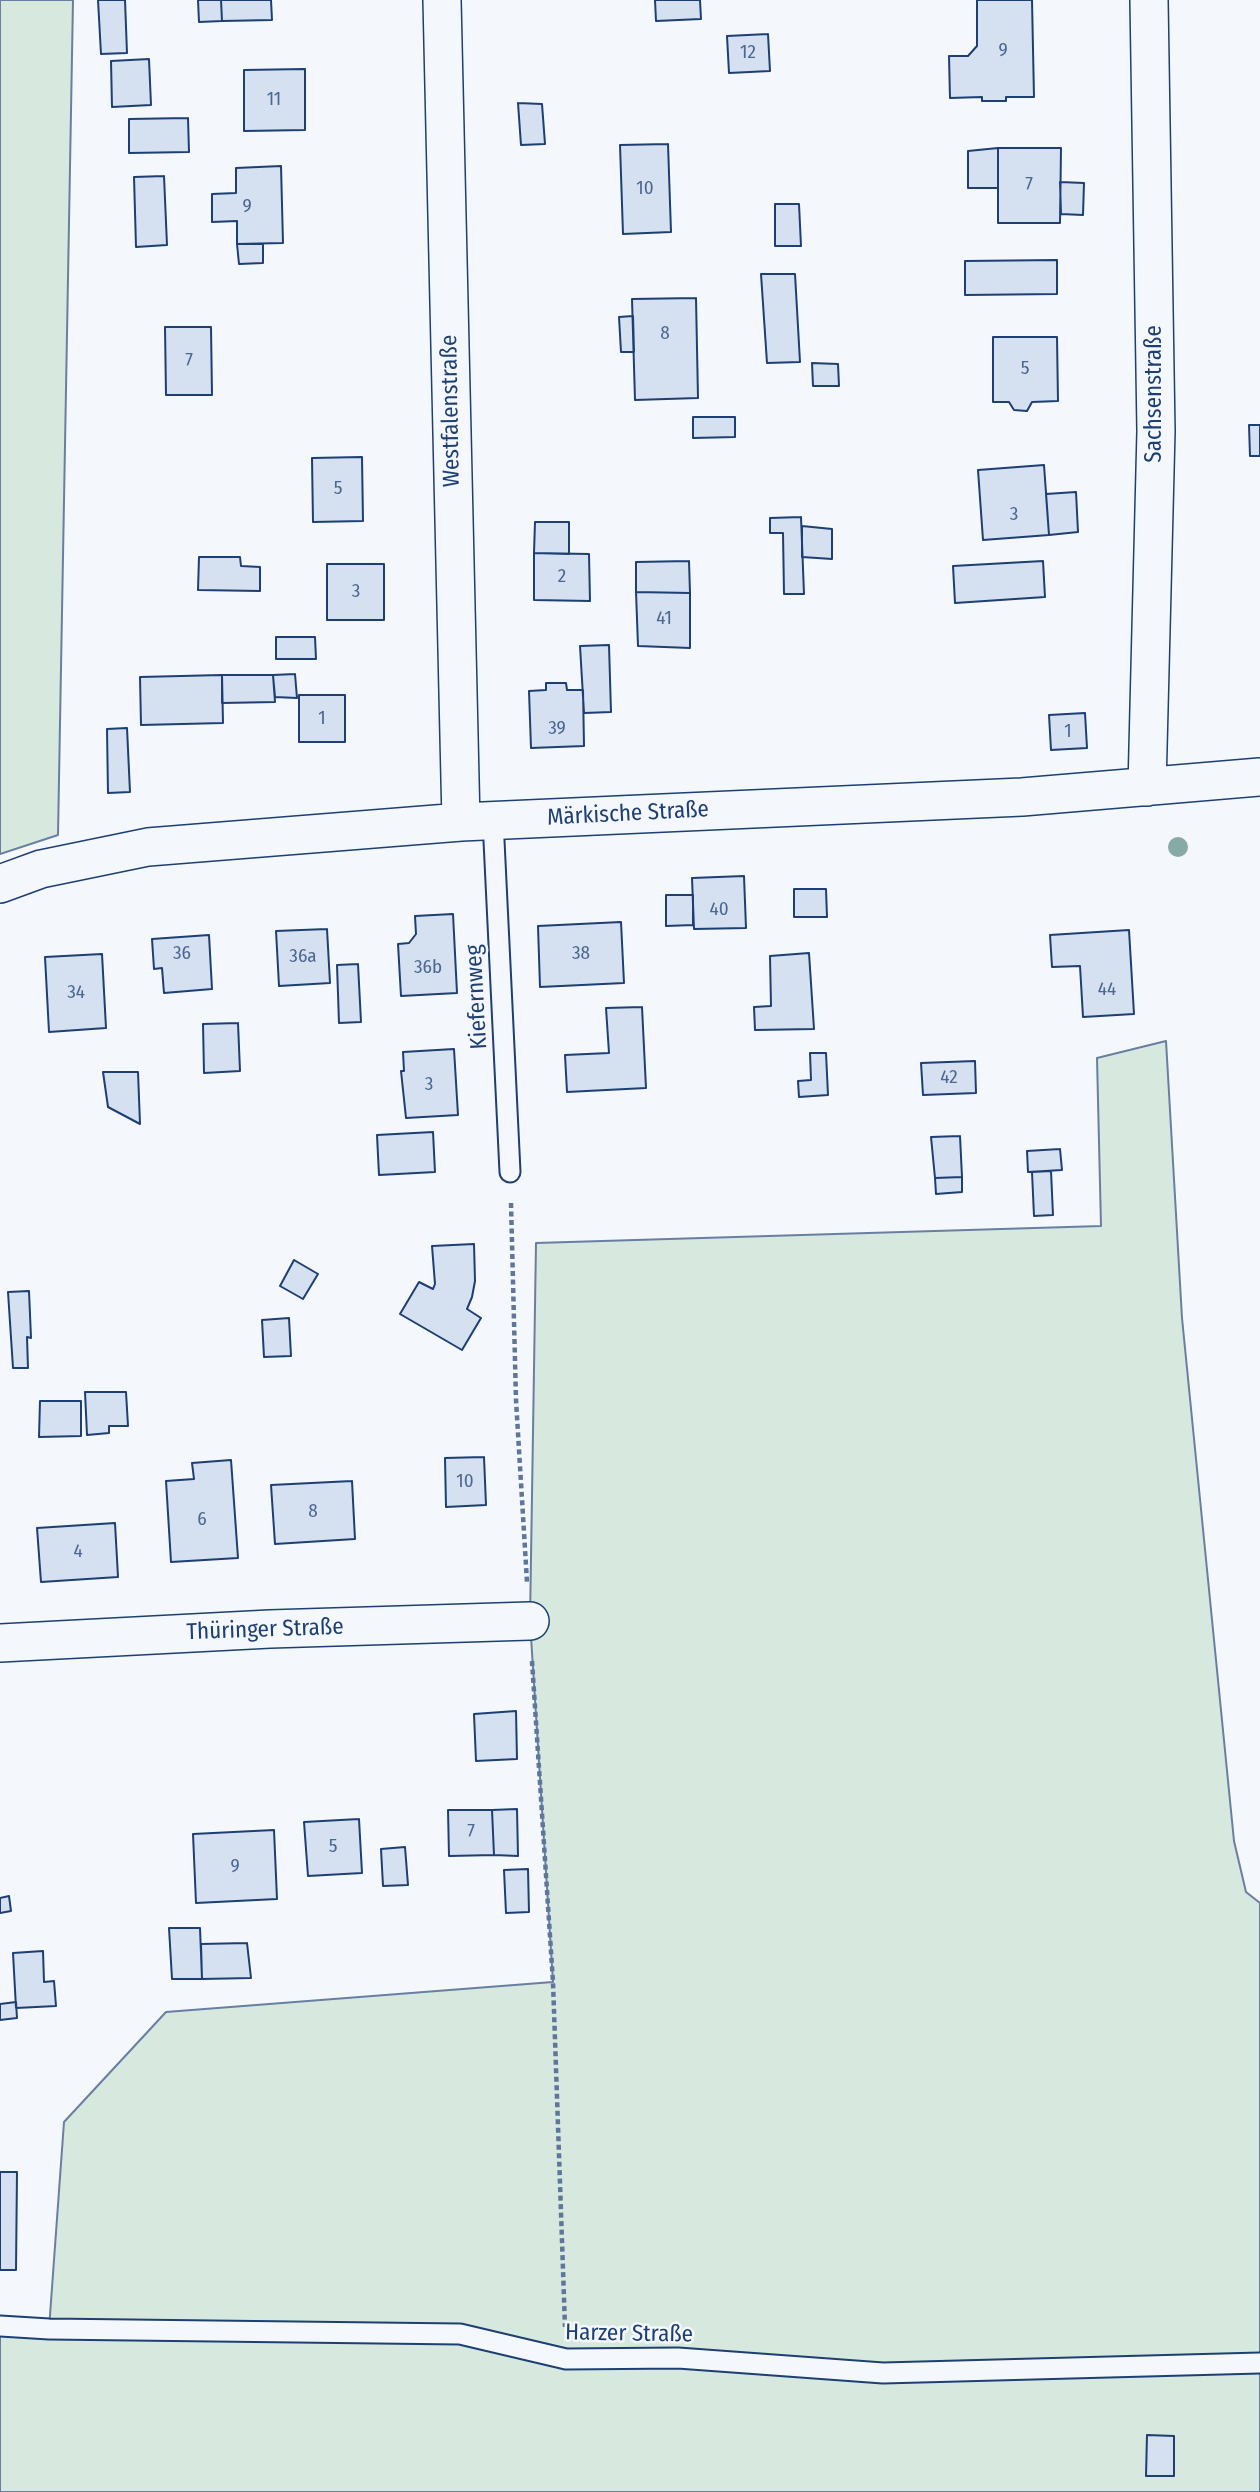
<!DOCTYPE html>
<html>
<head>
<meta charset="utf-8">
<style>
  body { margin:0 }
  canvas { display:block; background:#f4f7fb }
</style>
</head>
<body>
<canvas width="1260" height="2492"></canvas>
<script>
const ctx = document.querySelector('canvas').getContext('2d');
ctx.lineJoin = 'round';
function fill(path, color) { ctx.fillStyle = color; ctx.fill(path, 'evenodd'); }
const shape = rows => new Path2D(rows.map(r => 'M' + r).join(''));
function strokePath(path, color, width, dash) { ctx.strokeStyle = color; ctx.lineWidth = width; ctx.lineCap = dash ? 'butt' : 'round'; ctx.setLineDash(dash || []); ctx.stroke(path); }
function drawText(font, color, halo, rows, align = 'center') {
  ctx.font = font + ' "Fira Sans Condensed",sans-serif'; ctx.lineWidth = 5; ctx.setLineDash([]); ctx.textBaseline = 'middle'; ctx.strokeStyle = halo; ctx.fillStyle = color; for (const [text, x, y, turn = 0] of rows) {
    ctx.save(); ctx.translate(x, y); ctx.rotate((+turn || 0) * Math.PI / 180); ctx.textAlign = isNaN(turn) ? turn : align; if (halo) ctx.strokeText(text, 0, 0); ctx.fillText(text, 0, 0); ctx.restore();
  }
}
const green = shape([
  [0,0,73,0,58,835,0,854,0,0],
  [1166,1041,1182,1318,1234,1841,1246,1892,1260,1903,1260,2492,0,2492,0,2326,49,2329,64,2122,166,2012,553,1982,530,1621,536,1243,1101,1226,1097,1058,1166,1041]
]);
const building = shape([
  [98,0,125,0,127,53,101,54,98,0],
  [198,0,221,0,222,21,199,22,198,0],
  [221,0,271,0,272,20,222,21,221,0],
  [655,0,700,0,701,19,656,21,655,0],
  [977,0,1032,0,1034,97,1006,97,1006,101,982,101,982,97,950,98,949,56,968,56,977,46,977,0],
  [768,34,770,71,729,73,727,36,768,34],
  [149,59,151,105,112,107,111,61,149,59],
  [305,69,305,130,244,131,244,70,305,69],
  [518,103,542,104,545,144,521,145,518,103],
  [188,118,189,152,129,153,129,119,188,118],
  [668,144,671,232,623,234,620,145,668,144],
  [998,148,1061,148,1060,223,998,223,998,148],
  [998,148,998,188,968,188,968,151,998,148],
  [281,166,283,243,237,244,237,221,212,222,212,194,236,193,236,168,281,166],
  [164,176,167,245,136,247,134,177,164,176],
  [1060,182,1084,183,1083,215,1061,214,1060,182],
  [775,204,799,204,801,246,775,246,775,204],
  [237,244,263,244,263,263,239,264,237,244],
  [1057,260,1057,294,965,295,965,261,1057,260],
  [761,274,795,274,800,362,767,363,761,274],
  [696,298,698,398,635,400,632,299,696,298],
  [633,316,634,352,621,352,619,317,633,316],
  [165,327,211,327,212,395,166,395,165,327],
  [993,337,1057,337,1058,401,1032,402,1027,411,1014,410,1009,402,993,402,993,337],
  [812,363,838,364,839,386,813,386,812,363],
  [693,417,735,417,735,437,693,438,693,417],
  [1249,425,1260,425,1260,456,1250,456,1249,425],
  [362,457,363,521,313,522,312,458,362,457],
  [1044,465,1049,535,983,540,978,470,1044,465],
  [1076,492,1078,532,1049,535,1046,494,1076,492],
  [801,517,804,594,784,594,783,533,770,533,770,518,801,517],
  [535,522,569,522,569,554,534,553,535,522],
  [802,526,832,529,832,559,802,557,802,526],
  [534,553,589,554,590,601,534,600,534,553],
  [199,557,240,557,241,566,260,567,260,591,198,590,199,557],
  [689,561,690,593,636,592,636,562,689,561],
  [1043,561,1045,597,955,603,953,566,1043,561],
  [327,564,384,564,384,620,327,620,327,564],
  [636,592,690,593,690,648,638,646,636,592],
  [276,637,315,637,316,659,276,659,276,637],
  [609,645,611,712,584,713,580,646,609,645],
  [295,674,297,698,275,697,273,675,295,674],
  [222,675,223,723,141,725,140,677,222,675],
  [222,675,273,675,275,702,222,703,222,675],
  [546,683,566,683,567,690,583,690,584,746,531,748,529,691,546,690,546,683],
  [299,695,345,695,345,742,299,742,299,695],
  [1085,713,1087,748,1051,750,1049,715,1085,713],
  [127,728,130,792,108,793,107,729,127,728],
  [744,876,746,928,694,929,692,878,744,876],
  [794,889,826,889,827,917,794,917,794,889],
  [666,895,693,895,693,925,666,926,666,895],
  [453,914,457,993,401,996,398,944,409,943,416,934,415,916,453,914],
  [621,922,624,983,540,987,538,926,621,922],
  [327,929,330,983,279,986,276,931,327,929],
  [1129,930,1134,1014,1083,1017,1080,966,1052,967,1050,935,1129,930],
  [209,935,212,989,164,993,162,968,154,969,152,939,209,935],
  [809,953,814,1029,755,1030,754,1007,771,1006,770,956,809,953],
  [102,954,106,1028,49,1032,45,957,102,954],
  [358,964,361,1022,339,1023,337,965,358,964],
  [642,1007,646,1088,567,1092,565,1055,609,1053,606,1008,642,1007],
  [238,1023,240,1071,204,1073,203,1024,238,1023],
  [454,1049,458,1115,406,1118,401,1071,404,1071,403,1052,454,1049],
  [810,1053,826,1053,828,1095,799,1097,798,1081,811,1080,810,1053],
  [975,1061,976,1093,923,1095,921,1063,975,1061],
  [103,1072,138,1072,140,1124,108,1107,103,1072],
  [433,1132,435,1172,379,1175,377,1135,433,1132],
  [960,1136,962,1177,935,1178,931,1137,960,1136],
  [1060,1149,1062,1170,1028,1172,1027,1151,1060,1149],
  [1051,1171,1053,1215,1034,1216,1032,1172,1051,1171],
  [962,1177,962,1192,936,1194,935,1178,962,1177],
  [474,1244,475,1281,472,1297,467,1309,481,1318,462,1350,400,1314,419,1282,433,1289,435,1284,432,1246,474,1244],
  [294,1260,318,1274,303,1299,280,1286,294,1260],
  [29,1291,31,1338,27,1337,28,1368,13,1368,8,1292,29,1291],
  [289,1318,291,1356,264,1357,262,1320,289,1318],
  [85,1392,126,1392,128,1426,109,1426,109,1433,87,1435,85,1392],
  [40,1401,81,1401,81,1436,39,1437,40,1401],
  [484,1457,486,1505,446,1507,445,1458,484,1457],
  [231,1460,238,1558,171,1562,166,1481,194,1479,192,1463,231,1460],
  [352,1481,355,1539,275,1544,271,1485,352,1481],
  [115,1523,118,1577,41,1582,37,1528,115,1523],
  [516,1711,517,1759,476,1761,474,1714,516,1711],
  [517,1809,518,1856,494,1855,492,1810,517,1809],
  [448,1810,492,1810,494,1855,449,1856,448,1810],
  [359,1819,362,1873,308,1876,304,1822,359,1819],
  [274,1830,277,1899,196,1903,193,1834,274,1830],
  [405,1847,408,1885,383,1886,381,1849,405,1847],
  [528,1869,529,1912,506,1913,504,1870,528,1869],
  [9,1896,11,1911,0,1913,0,1898,9,1896],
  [169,1928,200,1928,202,1979,172,1979,169,1928],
  [247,1943,251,1978,202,1979,201,1944,247,1943],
  [43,1951,44,1982,54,1981,56,2006,16,2008,13,1953,43,1951],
  [16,2002,17,2018,0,2020,0,2004,16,2002],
  [0,2172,17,2172,16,2270,0,2270,0,2172],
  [1147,2435,1174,2436,1174,2476,1146,2476,1147,2435]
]);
const path = shape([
  [511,1203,516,1400,527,1582],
  [532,1661,553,1982,565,2327]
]);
const service = shape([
  [493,820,510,1172],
  [0,2326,49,2329,460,2334,566,2359,678,2358,883,2373,1260,2363]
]);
const minor = shape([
  [442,0,461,822],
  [1147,787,1156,431,1149,0],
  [0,884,41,869,148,847,461,822,1022,797,1260,777],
  [0,1643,270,1629,530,1621]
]);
const trees = [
  [1178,847]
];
const numberNames = [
  ["9",1003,51],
  ["12",748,53],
  ["11",274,100],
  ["7",1029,185],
  ["10",645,189],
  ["9",247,207],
  ["8",665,334],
  ["7",189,361],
  ["5",1025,369],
  ["5",338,489],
  ["3",1014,515],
  ["2",562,577],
  ["3",356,592],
  ["41",664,619],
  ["1",322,719],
  ["39",557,729],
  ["1",1068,732],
  ["40",719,910],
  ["36",182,954],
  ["38",581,954],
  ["36a",303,957],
  ["36b",428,968],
  ["44",1107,990],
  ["34",76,993],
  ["42",949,1078],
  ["3",429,1085],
  ["10",465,1482],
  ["8",313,1512],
  ["6",202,1520],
  ["4",78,1552],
  ["7",471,1832],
  ["5",333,1847],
  ["9",235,1867]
];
const streetNames = [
  ["Sachsenstraße",1155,394,-90],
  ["Westfalenstraße",451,411,-91],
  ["Märkische Straße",628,814,-3],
  ["Kiefernweg",477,997,-93],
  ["Thüringer Straße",265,1630,-2],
  ["Harzer Straße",629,2334,1]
];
fill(green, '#d7e8df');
strokePath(green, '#687fa3', 2);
fill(building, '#d5e0f0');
strokePath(building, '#1d3f73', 2);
strokePath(service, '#1d3f73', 23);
strokePath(minor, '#1d3f73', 40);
strokePath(path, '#5e769c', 4.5, [5, 3.5]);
strokePath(service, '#f4f7fb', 19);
strokePath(minor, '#f4f7fb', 37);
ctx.fillStyle = '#86aba6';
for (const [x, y] of trees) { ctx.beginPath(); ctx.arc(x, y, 10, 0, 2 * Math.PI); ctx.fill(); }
drawText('19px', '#4b6792', null, numberNames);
drawText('23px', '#1d3f73', '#f4f7fb', streetNames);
</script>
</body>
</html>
